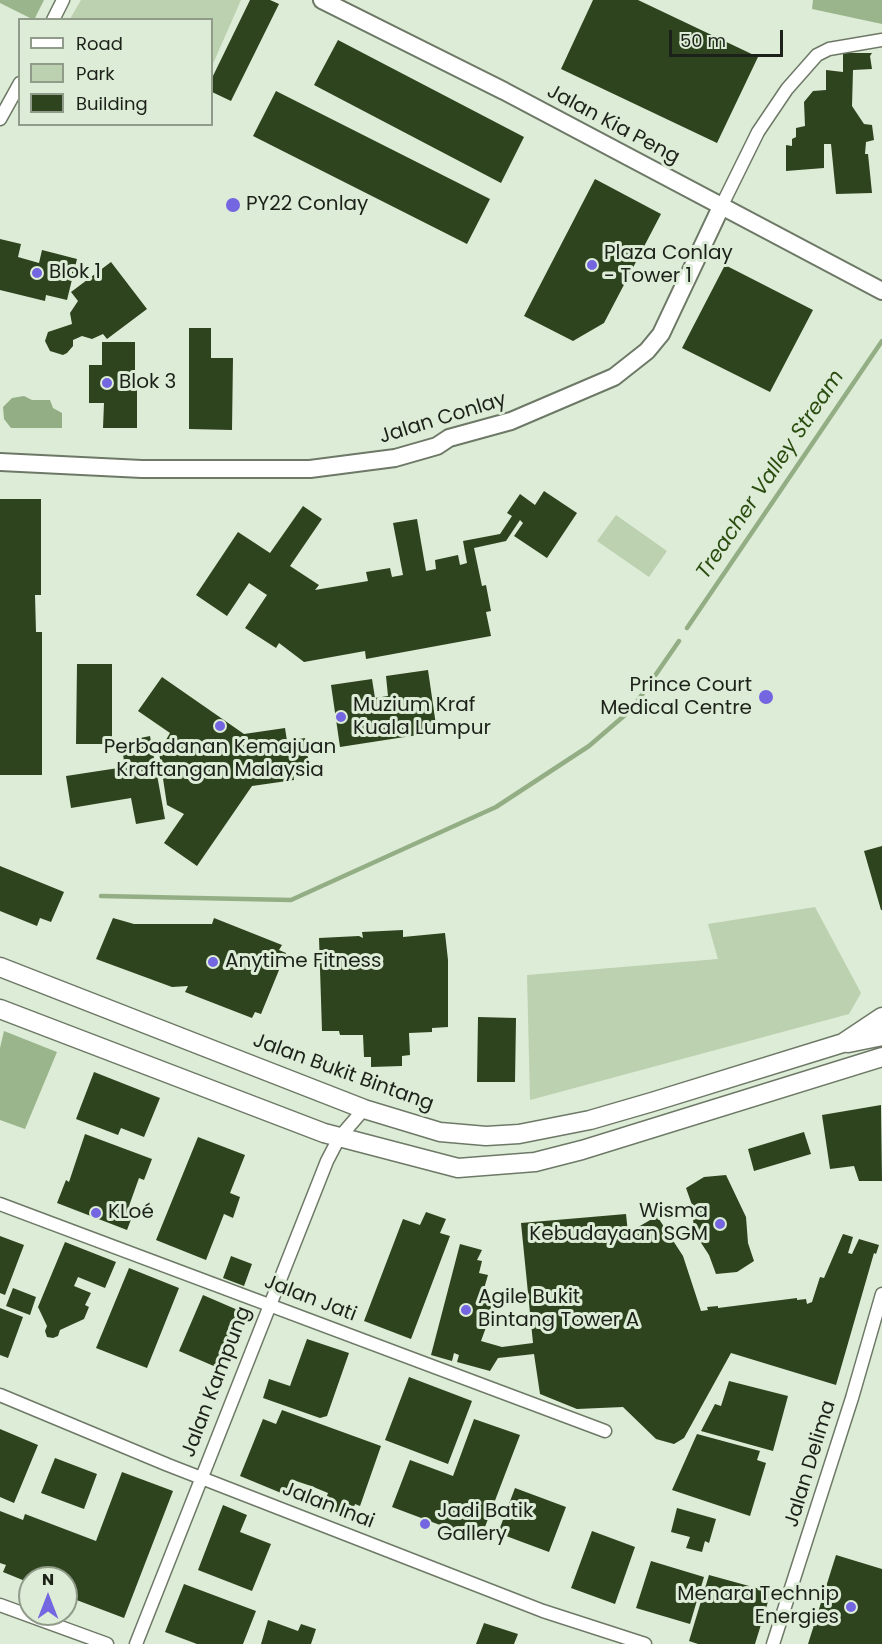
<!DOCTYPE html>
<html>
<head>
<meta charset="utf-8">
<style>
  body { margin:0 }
  #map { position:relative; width:882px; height:1644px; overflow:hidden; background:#ddecd6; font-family:Poppins,sans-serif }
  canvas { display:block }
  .legend { position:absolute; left:18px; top:18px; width:195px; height:108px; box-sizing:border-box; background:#ddecd6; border:2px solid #909b8a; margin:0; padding:8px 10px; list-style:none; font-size:18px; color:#1c2119 }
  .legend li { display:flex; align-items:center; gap:12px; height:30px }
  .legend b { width:30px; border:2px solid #909b8a }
  .north { position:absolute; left:18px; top:1566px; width:60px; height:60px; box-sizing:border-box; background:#ddecd6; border:2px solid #909b8a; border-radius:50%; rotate:0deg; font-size:16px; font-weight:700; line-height:24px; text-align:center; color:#1c2119 }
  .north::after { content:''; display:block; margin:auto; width:21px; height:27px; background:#7465e0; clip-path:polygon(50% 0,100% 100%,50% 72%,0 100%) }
  .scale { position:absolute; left:669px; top:30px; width:114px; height:27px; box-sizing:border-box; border:3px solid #1c2119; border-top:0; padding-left:8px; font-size:18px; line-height:21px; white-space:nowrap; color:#1c2119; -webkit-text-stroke:4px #ddecd6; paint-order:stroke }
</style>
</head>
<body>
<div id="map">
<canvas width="882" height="1644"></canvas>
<ul class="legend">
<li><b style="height:8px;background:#fff"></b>Road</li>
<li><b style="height:16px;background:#bcd1b0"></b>Park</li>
<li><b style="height:16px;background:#2d441e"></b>Building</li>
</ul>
<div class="north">N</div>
<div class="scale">50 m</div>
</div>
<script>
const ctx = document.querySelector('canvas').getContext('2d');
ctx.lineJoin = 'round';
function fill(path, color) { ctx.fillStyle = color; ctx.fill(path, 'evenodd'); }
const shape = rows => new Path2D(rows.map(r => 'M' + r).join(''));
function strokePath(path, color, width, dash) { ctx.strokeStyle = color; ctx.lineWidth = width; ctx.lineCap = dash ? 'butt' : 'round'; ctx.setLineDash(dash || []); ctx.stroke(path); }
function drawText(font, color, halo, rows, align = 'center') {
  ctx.font = font + ' Poppins,sans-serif'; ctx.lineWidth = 6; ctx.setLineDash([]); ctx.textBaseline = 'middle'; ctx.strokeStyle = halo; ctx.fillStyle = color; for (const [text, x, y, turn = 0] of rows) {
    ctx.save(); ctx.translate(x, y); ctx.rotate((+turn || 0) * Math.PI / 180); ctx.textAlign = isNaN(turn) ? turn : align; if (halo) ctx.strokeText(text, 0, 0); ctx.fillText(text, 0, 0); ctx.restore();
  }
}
const green = shape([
  [81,0,241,0,212,66,212,20,70,19],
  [616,515,667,551,649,577,597,541],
  [815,907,861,993,849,1014,530,1100,527,975,718,959,708,924]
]);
const forest = shape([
  [0,0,44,0,34,20,0,3],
  [813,0,882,0,882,24,812,9],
  [4,1031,57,1052,25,1129,0,1120,0,1048]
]);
const water = shape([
  [24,396,32,400,50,400,53,408,62,413,62,428,11,428,4,419,3,407,12,398]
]);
const stream = shape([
  [687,628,882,341],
  [101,896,291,900,496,807,589,746,632,709,679,641]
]);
const building = shape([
  [250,0,270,0,279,4,231,101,212,92,212,78],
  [593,0,638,0,758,57,717,143,561,69],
  [338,40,524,137,501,183,314,85],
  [843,53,872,53,870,56,872,69,853,70,852,106,864,124,872,125,874,140,866,142,865,154,868,154,872,193,836,194,831,144,824,144,824,168,786,171,786,145,792,146,792,139,796,137,796,128,805,126,804,102,813,91,826,90,826,70,843,72],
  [276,91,490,199,467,244,253,136],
  [595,179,661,214,604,323,573,341,524,316],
  [0,239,21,244,18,257,39,263,42,250,77,259,67,300,46,295,45,301,0,290],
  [111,262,147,309,107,339,103,334,92,339,82,336,73,340,73,346,67,353,63,355,50,351,45,341,48,332,72,324,70,313,78,301,71,292],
  [725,265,813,310,770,392,682,348],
  [189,328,211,328,211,358,233,358,232,430,189,429],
  [102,342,135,342,135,376,125,376,125,390,137,390,137,428,103,428,104,403,89,403,89,365,102,365],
  [544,491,577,513,547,558,514,536,523,523,520,520,506,541,474,548,482,586,486,585,491,611,486,612,491,636,366,659,365,651,304,662,279,643,276,648,245,628,267,595,249,583,227,616,196,595,238,532,270,553,303,506,322,519,290,566,319,585,315,590,368,581,366,572,390,568,392,577,403,575,393,523,417,519,426,571,436,569,435,560,458,555,460,565,467,563,463,541,500,534,512,516,507,513,520,494,535,505],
  [0,499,41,499,41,595,35,595,36,632,42,632,42,775,0,775],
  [77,664,112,664,112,744,76,744],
  [428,670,437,732,340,747,331,685,372,679,375,698,388,696,386,676],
  [162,677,244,734,285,728,287,741,305,738,309,765,292,768,294,780,252,786,197,866,164,843,184,814,167,805,159,752,170,733,138,711],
  [150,736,165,819,136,824,131,798,71,808,66,776,125,767,121,742],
  [882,846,882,910,881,910,864,851],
  [0,866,64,892,51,922,40,918,37,926,0,911],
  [113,918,134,924,212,924,214,918,282,945,279,950,286,953,261,1014,255,1012,252,1018,185,992,188,986,172,987,96,959],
  [403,930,403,937,445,933,448,960,448,1027,432,1028,432,1032,409,1033,410,1055,402,1056,402,1066,371,1067,371,1057,364,1057,363,1035,340,1035,339,1031,322,1031,319,938,359,936,363,938,362,932],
  [478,1017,516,1018,515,1082,477,1082],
  [94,1072,160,1098,144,1137,121,1128,118,1135,76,1119],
  [881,1105,882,1181,859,1181,854,1166,830,1169,822,1115],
  [804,1132,811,1154,754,1171,748,1149],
  [85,1134,152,1159,144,1180,139,1178,129,1206,135,1209,127,1230,57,1203,66,1180,69,1182],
  [198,1137,245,1155,230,1193,240,1197,233,1218,224,1214,206,1260,156,1240],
  [726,1175,746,1217,748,1243,754,1261,737,1272,716,1274,709,1255,694,1232,692,1205,686,1188,704,1177],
  [426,1212,446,1219,440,1233,450,1236,411,1339,364,1321,403,1219,420,1225],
  [626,1214,628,1233,657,1216,683,1256,701,1311,708,1310,707,1307,718,1306,718,1308,797,1298,797,1300,806,1299,807,1304,812,1302,820,1277,824,1278,843,1234,853,1237,848,1253,852,1254,859,1239,879,1245,876,1254,874,1253,836,1385,731,1353,684,1438,674,1444,656,1439,623,1407,577,1409,540,1394,534,1354,498,1358,490,1371,457,1362,459,1355,454,1353,452,1361,431,1355,460,1244,482,1250,477,1260,482,1261,479,1273,488,1275,483,1292,486,1293,484,1300,492,1302,489,1319,481,1341,502,1347,533,1343,521,1223],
  [0,1236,24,1245,5,1295,0,1293],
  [65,1242,116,1262,105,1288,78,1277,74,1286,91,1293,85,1305,89,1307,84,1319,60,1330,58,1336,53,1338,47,1337,45,1331,47,1326,38,1307],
  [231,1256,252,1264,244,1286,223,1278],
  [129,1268,179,1288,147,1368,96,1348],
  [13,1288,36,1297,30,1315,6,1306],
  [203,1295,240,1311,216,1367,179,1351],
  [0,1308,23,1317,8,1358,0,1355],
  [307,1339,349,1353,327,1416,320,1418,263,1398,269,1379,290,1386],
  [409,1377,472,1401,448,1464,385,1440],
  [729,1381,788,1396,773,1451,701,1431,715,1404,721,1406],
  [282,1410,381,1446,360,1506,355,1504,350,1517,323,1507,328,1493,311,1486,293,1480,286,1495,240,1476,263,1419,276,1424],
  [474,1419,520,1435,480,1540,392,1507,410,1460,453,1476],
  [0,1429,38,1445,14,1503,0,1497],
  [697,1434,760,1451,757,1460,766,1463,750,1516,672,1490],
  [55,1458,97,1474,84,1509,41,1493],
  [122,1472,173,1491,124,1618,66,1596,66,1578,30,1578,30,1583,3,1572,6,1565,0,1563,0,1511,23,1520,25,1514,96,1541],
  [515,1488,566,1507,549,1552,498,1533],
  [223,1505,247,1515,240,1532,271,1544,252,1591,198,1570],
  [677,1508,716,1519,709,1543,705,1541,702,1552,686,1548,690,1537,671,1532],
  [592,1531,635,1547,615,1604,571,1588],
  [836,1555,882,1569,882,1644,808,1644],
  [651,1561,704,1577,690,1624,636,1608],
  [709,1575,771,1592,755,1644,698,1644,689,1641],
  [184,1584,256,1611,243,1644,197,1644,165,1632],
  [268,1620,298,1631,301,1624,316,1629,311,1644,261,1644],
  [484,1623,518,1634,514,1644,476,1644]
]);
const minor = shape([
  [53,20,63,0],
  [0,119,20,83],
  [721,207,758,132,787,89,817,55,829,49,882,40],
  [0,1204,605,1431],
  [0,1395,168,1465,543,1611,645,1644],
  [0,1605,107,1644],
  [136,1644,327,1161,339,1138,364,1109],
  [773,1644,852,1398,882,1294]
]);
const tertiary = shape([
  [322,0,504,91,882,291],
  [0,462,142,469,310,469,395,458,437,446,449,438,511,421,614,377,647,351,661,334,721,207]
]);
const secondary = shape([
  [0,967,364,1109,440,1132,486,1136,519,1134,590,1120,652,1102,843,1043,882,1017],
  [0,1009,324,1133,458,1168,535,1162,582,1150,882,1057],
  [848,1043,882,1036]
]);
const markers = [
  [233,205,8,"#7465e0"],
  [592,265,6,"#7465e0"],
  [37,273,6,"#7465e0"],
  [107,383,6,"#7465e0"],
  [766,697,8,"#7465e0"],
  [341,717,6,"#7465e0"],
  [220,726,6,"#7465e0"],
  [213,962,6,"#7465e0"],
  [96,1213,6,"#7465e0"],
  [720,1224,6,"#7465e0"],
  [466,1310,6,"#7465e0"],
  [425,1524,6,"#7465e0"],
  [851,1607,6,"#7465e0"]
];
const streetNames = [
  ["Jalan Kia Peng",613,125,28],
  ["Jalan Conlay",443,419,-17],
  ["Jalan Bukit Bintang",343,1073,20],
  ["Jalan Jati",310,1299,21],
  ["Jalan Kampung",217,1382,-69],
  ["Jalan Delima",811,1464,-73],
  ["Jalan Inai",328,1506,21]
];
const poiNames = [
  ["PY22 Conlay",246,205],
  ["Plaza Conlay",604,254],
  ["- Tower 1",604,277],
  ["Blok 1",49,273],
  ["Blok 3",119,383],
  ["Prince Court",752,686,"right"],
  ["Medical Centre",752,709,"right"],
  ["Muzium Kraf",353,706],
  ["Kuala Lumpur",353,729],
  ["Perbadanan Kemajuan",220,748,"center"],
  ["Kraftangan Malaysia",220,771,"center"],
  ["Anytime Fitness",225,962],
  ["Wisma",708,1212,"right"],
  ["Kebudayaan SGM",708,1235,"right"],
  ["KLoé",108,1213],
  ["Agile Bukit",478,1298],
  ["Bintang Tower A",478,1321],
  ["Jadi Batik",437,1512],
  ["Gallery",437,1535],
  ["Menara Technip",839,1595,"right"],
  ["Energies",839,1618,"right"]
];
const waterNames = [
  ["Treacher Valley Stream",771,475,-56]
];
fill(green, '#bcd1b0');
fill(forest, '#9ab58b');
fill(water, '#93ae84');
strokePath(stream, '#93ae84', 4.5);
fill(building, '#2d441e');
strokePath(minor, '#6d7966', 15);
strokePath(tertiary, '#6d7966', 20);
strokePath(secondary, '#6d7966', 21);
strokePath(minor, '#fff', 12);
strokePath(tertiary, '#fff', 16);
strokePath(secondary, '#fff', 18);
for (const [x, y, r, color] of markers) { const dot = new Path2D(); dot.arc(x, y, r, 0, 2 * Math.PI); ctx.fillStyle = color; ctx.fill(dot); strokePath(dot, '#ddecd6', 2); }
drawText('20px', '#1c2119', '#ddecd6', streetNames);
drawText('20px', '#1c2119', '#ddecd6', poiNames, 'left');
drawText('italic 21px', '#2a4c0f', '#ddecd6', waterNames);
</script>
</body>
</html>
